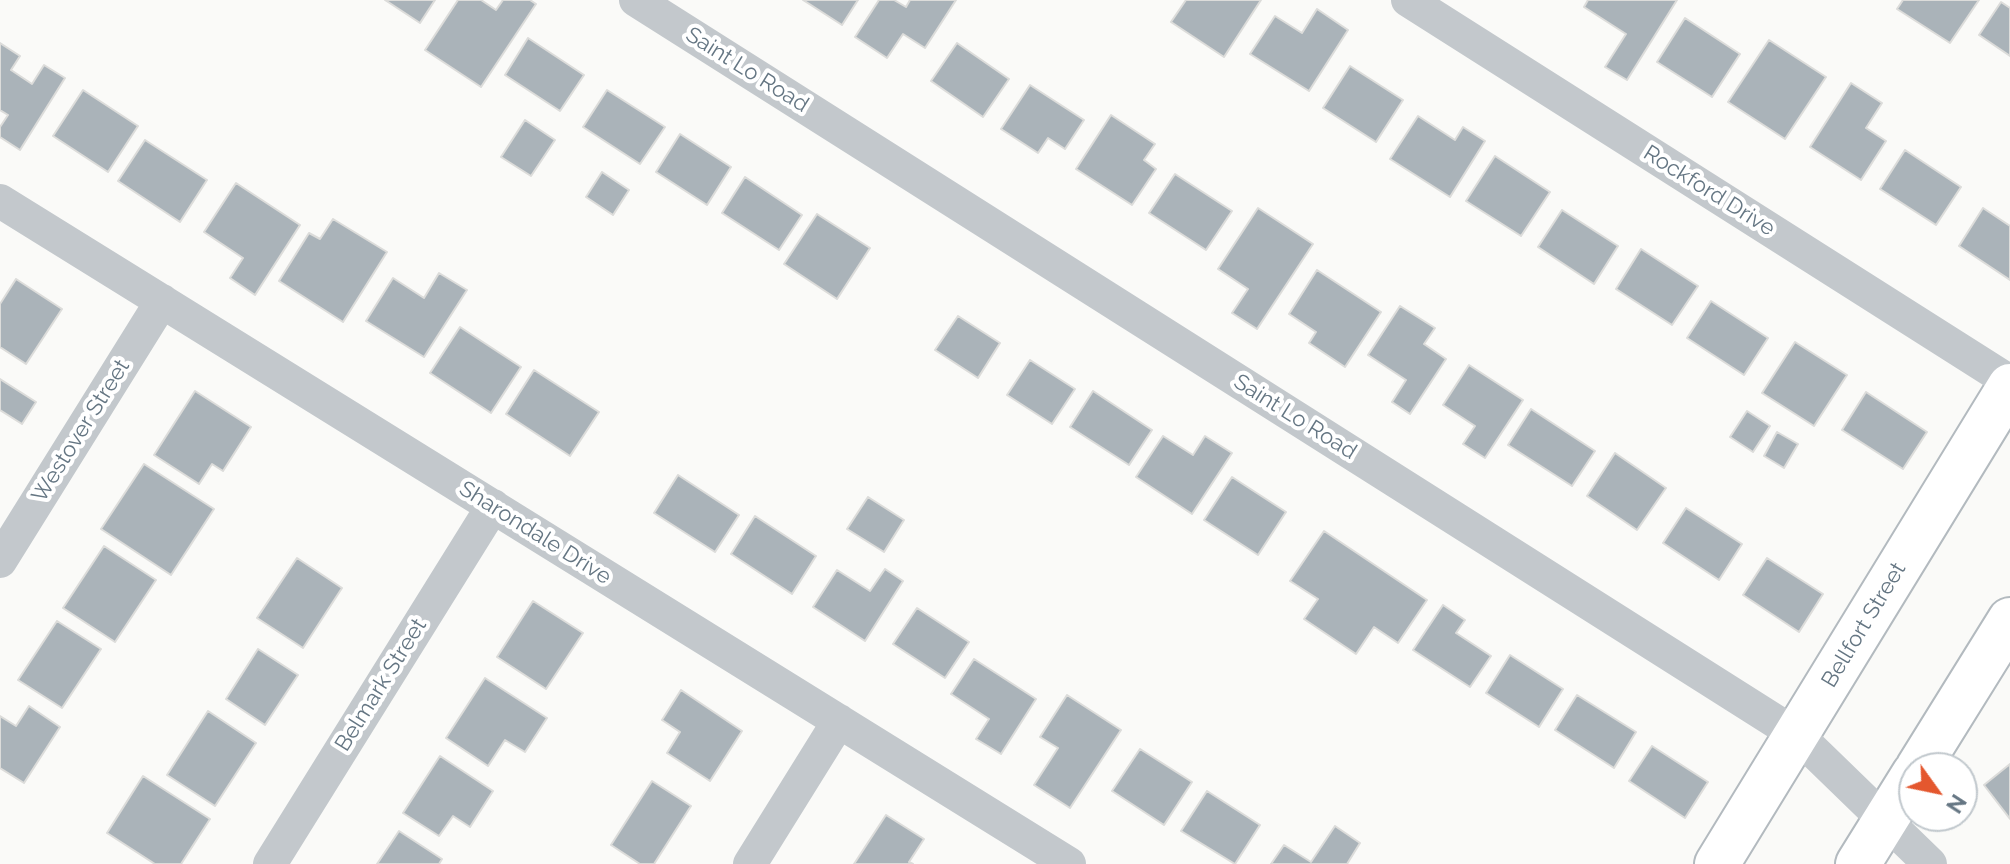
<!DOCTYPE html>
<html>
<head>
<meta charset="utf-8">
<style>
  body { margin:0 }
  #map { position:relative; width:2010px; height:864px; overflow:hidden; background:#fafaf8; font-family:Raleway,sans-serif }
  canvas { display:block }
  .north { position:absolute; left:1898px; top:752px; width:80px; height:80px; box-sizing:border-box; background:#fff; border:2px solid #c1c8cd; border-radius:50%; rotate:123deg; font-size:22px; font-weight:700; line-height:32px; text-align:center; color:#657683 }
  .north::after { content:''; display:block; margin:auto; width:28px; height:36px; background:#e4572e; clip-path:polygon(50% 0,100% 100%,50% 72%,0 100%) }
</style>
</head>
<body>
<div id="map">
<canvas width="2010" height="864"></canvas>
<div class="north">N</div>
</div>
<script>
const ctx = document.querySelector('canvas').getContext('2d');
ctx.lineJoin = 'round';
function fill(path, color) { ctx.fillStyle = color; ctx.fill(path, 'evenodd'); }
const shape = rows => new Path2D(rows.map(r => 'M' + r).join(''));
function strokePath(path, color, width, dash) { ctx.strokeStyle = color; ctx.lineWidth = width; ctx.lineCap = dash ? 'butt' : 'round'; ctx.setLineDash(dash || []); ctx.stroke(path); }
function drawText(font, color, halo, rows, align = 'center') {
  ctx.font = font + ' Raleway,sans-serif'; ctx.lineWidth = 8; ctx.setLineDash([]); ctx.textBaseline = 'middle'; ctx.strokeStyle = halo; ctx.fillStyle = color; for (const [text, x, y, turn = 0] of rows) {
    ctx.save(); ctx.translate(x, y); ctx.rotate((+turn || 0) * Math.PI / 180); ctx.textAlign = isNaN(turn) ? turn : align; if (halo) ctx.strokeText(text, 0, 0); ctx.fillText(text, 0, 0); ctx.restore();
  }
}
const building = shape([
  [385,0,435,0,420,23,385,0],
  [458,0,481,0,496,10,503,0,530,0,536,4,481,87,425,50,458,0],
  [803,0,858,0,842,25,803,0],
  [879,0,894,0,906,7,910,0,956,0,925,48,903,34,887,58,855,37,879,0],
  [1186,0,1261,0,1224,57,1171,22,1186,0],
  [1588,0,1677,0,1627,80,1605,67,1626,34,1584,7,1588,0],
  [1903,0,1979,0,1950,43,1897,9,1903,0],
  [2001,2,2010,8,2010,56,1979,35,2001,2],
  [1317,9,1348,30,1309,91,1250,54,1275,16,1302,33,1317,9],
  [1685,18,1740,54,1712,97,1657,62,1685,18],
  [528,38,584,75,560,111,505,75,528,38],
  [1769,40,1826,77,1785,139,1728,102,1769,40],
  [0,43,20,56,11,70,32,84,44,65,65,78,20,150,0,137,0,127,8,115,0,110,0,43],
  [957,43,1009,79,983,117,931,81,957,43],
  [1350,66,1403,100,1376,142,1323,108,1350,66],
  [1851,83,1882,103,1866,128,1886,141,1861,180,1810,147,1851,83],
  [1030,85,1084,120,1065,149,1048,138,1038,153,1001,129,1030,85],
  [83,90,138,126,108,172,53,136,83,90],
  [607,90,665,127,640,164,583,127,607,90],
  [1111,115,1155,144,1144,160,1156,169,1132,205,1076,169,1111,115],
  [1418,116,1455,140,1463,127,1485,141,1450,197,1390,159,1418,116],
  [525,120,555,140,531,176,501,157,525,120],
  [680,134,731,167,707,205,656,172,680,134],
  [145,140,207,180,180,222,118,181,145,140],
  [1905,150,1961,187,1936,225,1880,189,1905,150],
  [1495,156,1550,192,1521,236,1466,201,1495,156],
  [602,172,629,190,613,215,586,197,602,172],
  [1175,174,1232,211,1206,250,1149,213,1175,174],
  [745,177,802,215,779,250,722,213,745,177],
  [236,183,300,225,255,295,230,278,243,258,204,232,236,183],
  [1258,208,1313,244,1257,329,1232,313,1248,289,1218,269,1258,208],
  [1983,208,2010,226,2010,280,1959,246,1983,208],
  [1562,210,1618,246,1594,284,1538,247,1562,210],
  [817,214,870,248,837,299,784,264,817,214],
  [333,219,387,252,343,322,279,281,309,233,320,239,333,219],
  [1641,249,1698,286,1672,325,1616,289,1641,249],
  [1317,270,1381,312,1345,367,1309,343,1316,332,1289,314,1317,270],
  [439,273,467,290,424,357,366,321,393,278,424,298,439,273],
  [16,279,62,309,26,364,0,347,0,304,16,279],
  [1711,301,1768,338,1744,375,1687,338,1711,301],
  [1400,306,1435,328,1424,344,1446,359,1410,414,1392,402,1406,380,1368,355,1400,306],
  [958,316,1000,343,978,378,935,350,958,316],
  [460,327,521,367,491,413,430,373,460,327],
  [1795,342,1847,375,1814,426,1762,393,1795,342],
  [1030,360,1075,389,1052,424,1007,395,1030,360],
  [1469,365,1523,400,1485,458,1463,444,1475,426,1443,405,1469,365],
  [534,370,599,412,570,456,506,414,534,370],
  [0,379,36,402,22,424,0,410,0,379],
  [195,391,251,427,223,471,212,464,199,484,154,455,195,391],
  [1093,391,1152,430,1129,465,1070,427,1093,391],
  [1866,392,1927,432,1903,469,1842,430,1866,392],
  [1531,409,1595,451,1572,486,1508,445,1531,409],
  [1747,411,1770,426,1753,452,1730,437,1747,411],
  [1777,432,1798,444,1784,468,1764,456,1777,432],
  [1163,436,1193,455,1205,436,1232,453,1192,514,1136,477,1163,436],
  [1615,453,1666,488,1637,530,1587,496,1615,453],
  [144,464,214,509,171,575,101,529,144,464],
  [678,475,739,515,715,552,654,513,678,475],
  [1232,477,1286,512,1258,555,1204,520,1232,477],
  [868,497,904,520,884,552,847,529,868,497],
  [1686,508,1742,544,1719,580,1663,543,1686,508],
  [755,516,816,556,792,594,731,554,755,516],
  [1324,531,1427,600,1398,643,1374,627,1356,654,1304,619,1318,599,1290,581,1324,531],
  [104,546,156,580,115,642,63,608,104,546],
  [297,558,342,588,303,648,257,618,297,558],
  [1767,558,1823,594,1799,632,1743,595,1767,558],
  [885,569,903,581,865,641,813,607,837,570,870,591,885,569],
  [533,601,583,633,546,689,497,657,533,601],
  [1443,605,1465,620,1456,633,1491,656,1470,687,1413,650,1443,605],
  [917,608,969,642,945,678,893,644,917,608],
  [57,621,101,649,62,708,18,680,57,621],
  [258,649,298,675,265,725,226,699,258,649],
  [1510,655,1563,689,1539,727,1486,693,1510,655],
  [974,659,1036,699,1001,754,976,739,989,719,951,694,974,659],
  [485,678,547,718,525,752,505,740,488,766,446,738,485,678],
  [681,690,742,731,710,781,667,753,680,732,662,720,681,690],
  [1067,695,1121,730,1070,808,1034,785,1058,748,1040,737,1067,695],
  [1577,695,1636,732,1614,768,1555,730,1577,695],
  [29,706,60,727,24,783,0,768,0,716,16,726,29,706],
  [208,711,256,743,215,806,167,775,208,711],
  [1652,746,1708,782,1685,818,1629,781,1652,746],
  [1140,749,1192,782,1164,825,1112,791,1140,749],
  [440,756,493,791,470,827,453,816,439,836,403,813,440,756],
  [2010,764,2010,819,1984,785,2010,764],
  [143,776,210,819,181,864,155,864,107,833,143,776],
  [652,781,691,806,654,864,640,864,611,845,652,781],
  [1207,791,1260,825,1235,864,1181,831,1207,791],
  [886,815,924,839,909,862,913,864,854,864,886,815],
  [1335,826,1360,843,1347,864,1271,864,1284,845,1311,862,1335,826],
  [399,831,442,859,439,864,377,864,399,831]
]);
const minor = shape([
  [636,0,1797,735,1930,864],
  [1408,0,2010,382],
  [0,201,1069,864],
  [0,561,162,301],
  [270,864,493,506],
  [750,864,839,721]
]);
const secondary = shape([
  [1918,768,2010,620],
  [1717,864,2010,386],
  [1858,864,1914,774]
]);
const streetNames = [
  ["Saint Lo Road",747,70,32],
  ["Rockford Drive",1709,191,32],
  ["Saint Lo Road",1295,417,32],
  ["Westover Street",81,431,-58],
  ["Sharondale Drive",535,533,32],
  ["Bellfort Street",1864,625,-59],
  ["Belmark Street",381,685,-58]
];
fill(building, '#aab3b9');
strokePath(building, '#dcdcda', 2);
strokePath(secondary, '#b3babf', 48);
strokePath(minor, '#c3c8cc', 34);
strokePath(secondary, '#fff', 44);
drawText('22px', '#657683', '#fff', streetNames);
</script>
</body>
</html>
